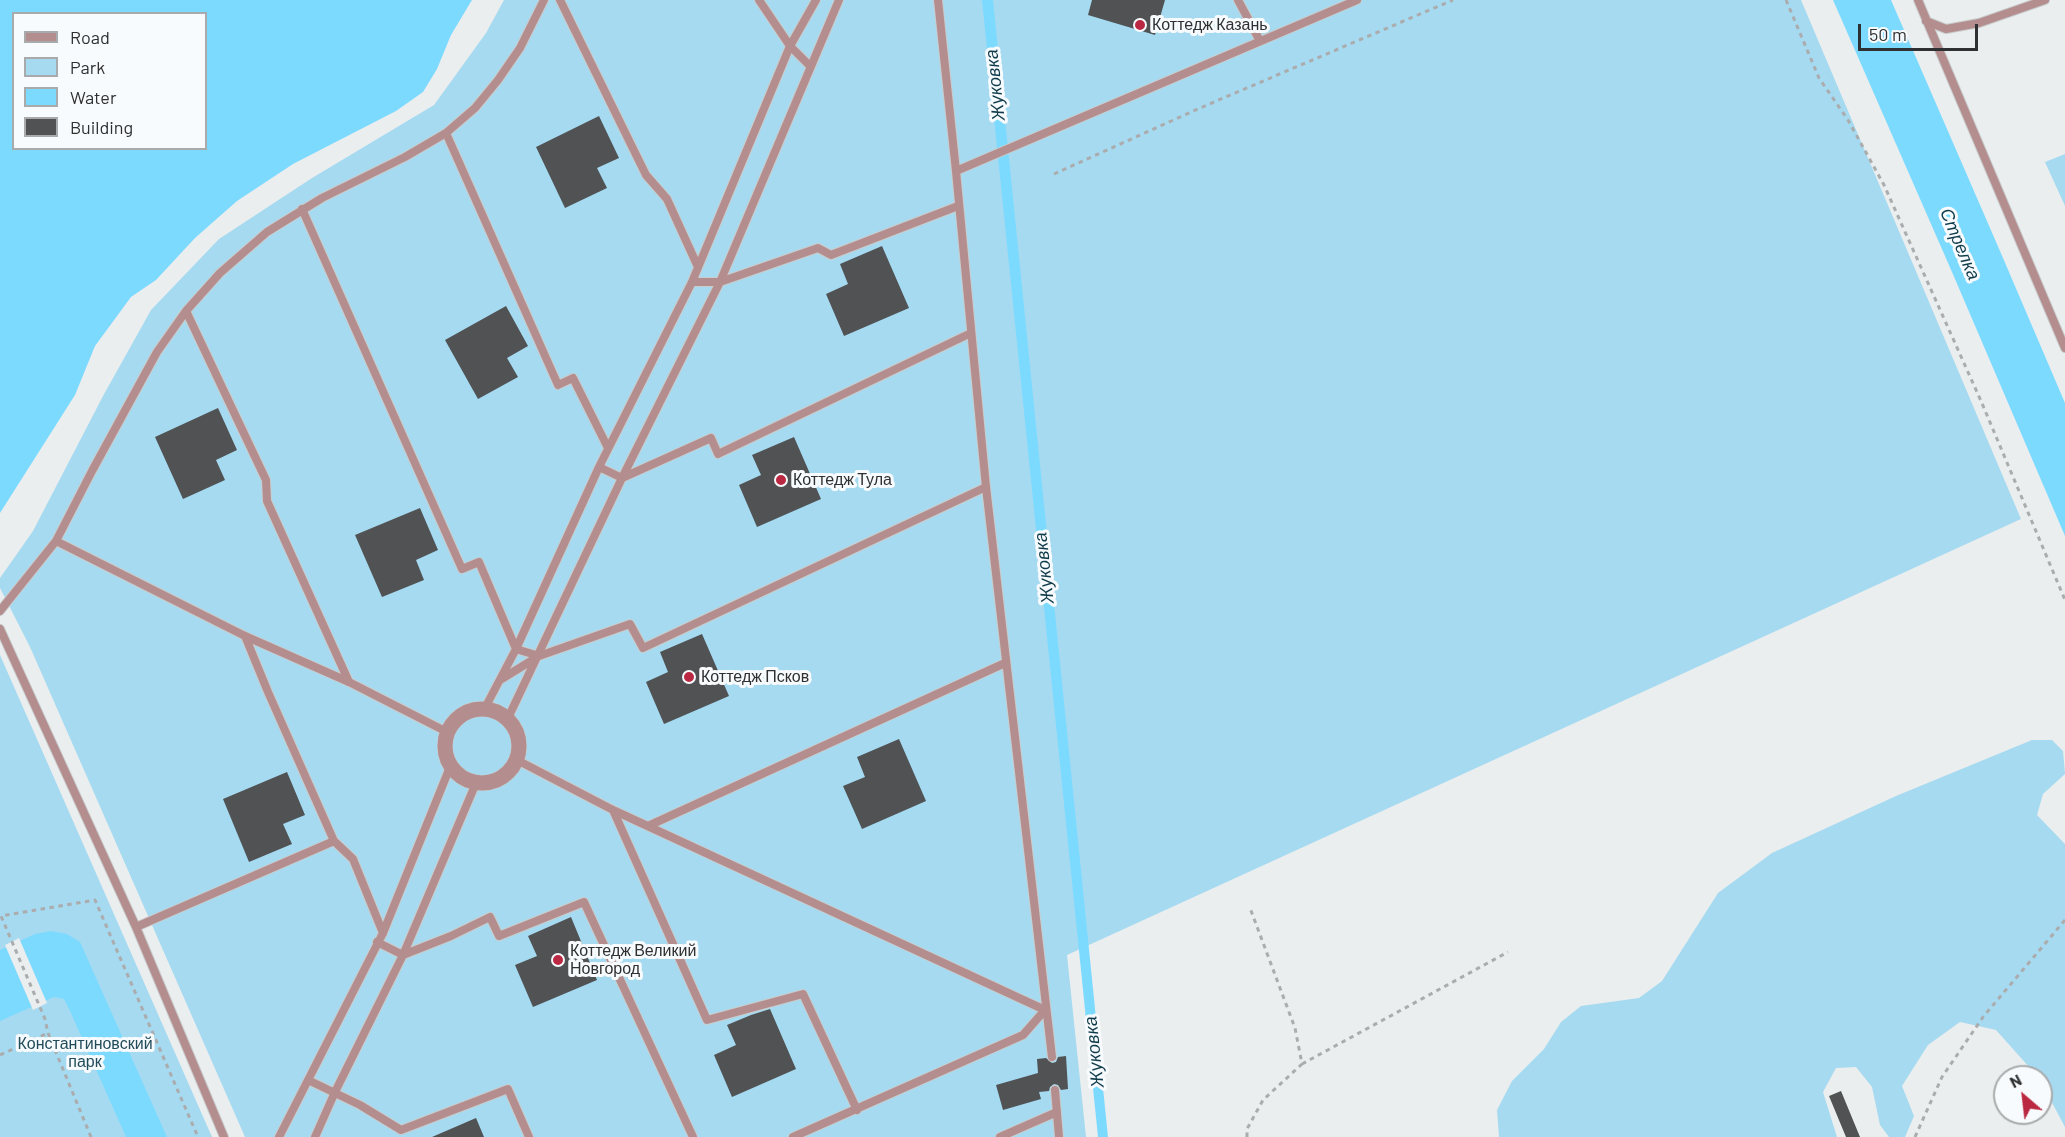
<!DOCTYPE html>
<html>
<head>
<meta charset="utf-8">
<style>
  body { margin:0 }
  #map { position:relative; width:2065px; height:1137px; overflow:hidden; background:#ebeeef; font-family:Barlow,sans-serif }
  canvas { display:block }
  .legend { position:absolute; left:12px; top:12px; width:195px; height:138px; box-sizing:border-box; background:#f8fbfd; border:2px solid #a8aaab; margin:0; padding:8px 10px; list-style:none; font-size:18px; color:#2f3031 }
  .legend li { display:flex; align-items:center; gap:12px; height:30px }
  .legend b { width:30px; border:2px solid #a8aaab }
  .north { position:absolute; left:1993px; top:1065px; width:60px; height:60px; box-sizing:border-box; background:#f8fbfd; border:2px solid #a8aaab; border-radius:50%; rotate:332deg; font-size:16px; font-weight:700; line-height:24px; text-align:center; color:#2f3031 }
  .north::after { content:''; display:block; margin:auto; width:21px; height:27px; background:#ba2941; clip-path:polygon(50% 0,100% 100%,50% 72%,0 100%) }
  .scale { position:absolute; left:1858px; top:24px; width:120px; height:27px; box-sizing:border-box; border:3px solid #2f3031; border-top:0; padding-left:8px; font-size:18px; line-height:21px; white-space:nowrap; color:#2f3031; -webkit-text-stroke:4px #f8fbfd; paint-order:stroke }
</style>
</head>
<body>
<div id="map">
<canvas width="2065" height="1137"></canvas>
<ul class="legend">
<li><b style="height:8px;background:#b48e8e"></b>Road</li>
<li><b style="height:16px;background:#a6daf0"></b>Park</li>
<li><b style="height:16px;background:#7ddaff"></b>Water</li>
<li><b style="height:16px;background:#505254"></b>Building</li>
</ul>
<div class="north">N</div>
<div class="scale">50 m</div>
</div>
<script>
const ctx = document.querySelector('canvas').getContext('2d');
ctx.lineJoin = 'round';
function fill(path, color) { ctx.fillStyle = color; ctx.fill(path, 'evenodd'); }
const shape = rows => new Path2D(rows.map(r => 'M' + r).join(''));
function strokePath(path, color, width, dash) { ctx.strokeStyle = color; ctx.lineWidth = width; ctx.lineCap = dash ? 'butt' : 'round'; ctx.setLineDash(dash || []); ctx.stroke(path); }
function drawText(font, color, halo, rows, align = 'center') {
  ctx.font = font + ' Barlow,sans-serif'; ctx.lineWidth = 6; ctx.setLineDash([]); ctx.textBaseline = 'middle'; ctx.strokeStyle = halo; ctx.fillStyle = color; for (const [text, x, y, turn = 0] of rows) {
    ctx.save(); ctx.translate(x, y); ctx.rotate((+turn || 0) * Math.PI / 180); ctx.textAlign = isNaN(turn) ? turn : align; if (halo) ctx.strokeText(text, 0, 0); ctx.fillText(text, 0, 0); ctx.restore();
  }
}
const green = shape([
  [504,0,1801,0,2021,519,1067,955,1086,1137,245,1137,30,647,0,588,0,578,33,531,103,396,151,310,219,239,312,178,434,105,486,33],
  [2065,154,2065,206,2045,162],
  [0,655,212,1137,0,1137],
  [2032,740,2052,740,2063,751,2065,774,2043,794,2037,815,2065,844,2065,1127,2041,1082,2041,1077,2038,1077,1996,1030,1960,1022,1928,1045,1902,1086,1914,1116,1905,1137,1889,1137,1880,1125,1872,1087,1856,1067,1836,1068,1823,1092,1837,1137,1499,1137,1497,1110,1512,1081,1544,1049,1561,1022,1581,1006,1639,998,1662,981,1718,893,1772,853,1896,796]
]);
const water = shape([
  [0,0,472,0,451,35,437,69,423,92,396,111,293,164,237,201,195,238,156,280,131,297,95,346,75,395,0,513],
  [14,14,206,14,206,148,14,148],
  [982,0,993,0,1108,1137,1098,1137],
  [1833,0,1891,0,2000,251,2065,403,2065,536,1952,272],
  [51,931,67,934,80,942,167,1137,126,1137,70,1011,64,999,54,997,0,1021,0,950,35,934]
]);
const pier = shape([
  [19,938,47,1003,33,1010,5,945]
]);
const building = shape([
  [1092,0,1165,0,1155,35,1088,15],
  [599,116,619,158,597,168,607,188,565,208,536,147],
  [882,246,909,308,844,336,826,294,848,284,840,264],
  [506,306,528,346,507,358,518,377,478,399,445,340],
  [218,408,237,450,216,460,225,480,183,499,155,437],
  [794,437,821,499,757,527,739,485,761,475,752,455],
  [420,508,438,550,416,560,424,580,382,597,355,535],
  [702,634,729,696,664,724,646,682,668,672,660,652],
  [899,739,926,801,862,829,843,786,865,777,857,757],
  [287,772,305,815,283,824,292,844,249,862,223,799],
  [571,917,597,980,533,1007,515,965,537,956,528,936],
  [770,1009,796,1069,732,1097,714,1055,736,1045,727,1025,751,1015],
  [1066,1056,1068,1089,1061,1090,1058,1085,1054,1084,1050,1087,1049,1091,1039,1092,1041,1099,1003,1110,996,1085,1038,1073,1037,1059,1046,1058,1052,1063,1056,1062,1058,1057],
  [1841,1091,1860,1137,1846,1137,1829,1096],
  [476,1118,484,1137,432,1137]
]);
const path = shape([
  [1786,0,1819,78,1848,120,1884,185,1981,401,2065,600],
  [1054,174,1200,108,1453,0],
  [0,1055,48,1033],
  [1302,1064,1508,952],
  [91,1137,48,1033,45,1019,1,916,95,900,198,1137],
  [1247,1137,1247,1129,1263,1100,1302,1064,1295,1028,1250,908],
  [1915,1137,1942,1077,1983,1017,2065,920]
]);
const service = shape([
  [560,0,646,175,667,199,698,267],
  [759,0,790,46,810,66],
  [938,0,956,171,986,487,1052,1057],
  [1238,0,1260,41],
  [1918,0,2065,348],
  [1926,21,1946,29,1979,23,2045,0],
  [446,133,558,385,573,378,608,448],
  [956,171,1357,0],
  [302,209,462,569,479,562,516,649,539,656],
  [692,282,720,282,818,248,831,255,958,206],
  [186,311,266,480,267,501,349,682],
  [599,467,622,478,711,438,718,454,971,333],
  [56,541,245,636,349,682,447,732],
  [0,611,56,541,92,471,157,352,186,311,220,273,267,232,322,198,405,157,446,133,475,108,498,80,520,48,544,0],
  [0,629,136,927,224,1137],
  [500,680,539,656,630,624,643,648,986,487],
  [485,708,516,649,599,467,692,282,790,46,816,0],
  [508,718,622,478,720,282,839,0],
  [517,760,613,810,1045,1010],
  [613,810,707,1020,803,994,857,1110],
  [648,826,1005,663],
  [334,841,353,859,383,933],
  [136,927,334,841,268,692,245,636],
  [377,942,403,955,451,936,490,917,499,936,584,902,693,1137],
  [308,1080,360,1105,401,1130,508,1089,529,1137],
  [1055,1090,1059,1137],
  [279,1137,383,933,450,767],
  [315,1137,335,1092,403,955,476,783],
  [793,1137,1023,1035,1045,1010],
  [1000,1137,1057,1112]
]);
const minor = shape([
  '445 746a37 37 0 1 1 74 0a37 37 0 1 1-74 0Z'
]);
const markers = [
  [1140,25,6,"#ba2941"],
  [781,480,6,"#ba2941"],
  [689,677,6,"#ba2941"],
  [558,960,6,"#ba2941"]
];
const poiNames = [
  ["Коттедж Казань",1152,25],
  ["Коттедж Тула",793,480],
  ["Коттедж Псков",701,677],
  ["Коттедж Великий",570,951],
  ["Новгород",570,969]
];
const parkNames = [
  ["Константиновский",85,1044],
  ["парк",85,1062]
];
const waterNames = [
  ["Жуковка",995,85,-96],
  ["Стрелка",1960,244,67],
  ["Жуковка",1044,568,-96],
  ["Жуковка",1094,1052,-96]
];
fill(green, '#a6daf0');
fill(water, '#7ddaff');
fill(pier, '#ebeeef');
fill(building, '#505254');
strokePath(service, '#c9cccd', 10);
strokePath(minor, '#c9cccd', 16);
strokePath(path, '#aaacad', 3, [4.5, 4.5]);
strokePath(service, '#b48e8e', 8);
strokePath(minor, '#b48e8e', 15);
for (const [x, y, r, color] of markers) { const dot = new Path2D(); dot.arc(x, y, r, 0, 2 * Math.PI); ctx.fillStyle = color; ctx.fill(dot); strokePath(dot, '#f8fbfd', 2); }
drawText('16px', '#2f3031', '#f8fbfd', poiNames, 'left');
drawText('16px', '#234c5b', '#f8fbfd', parkNames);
drawText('italic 18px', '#113c4b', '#f8fbfd', waterNames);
</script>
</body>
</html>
